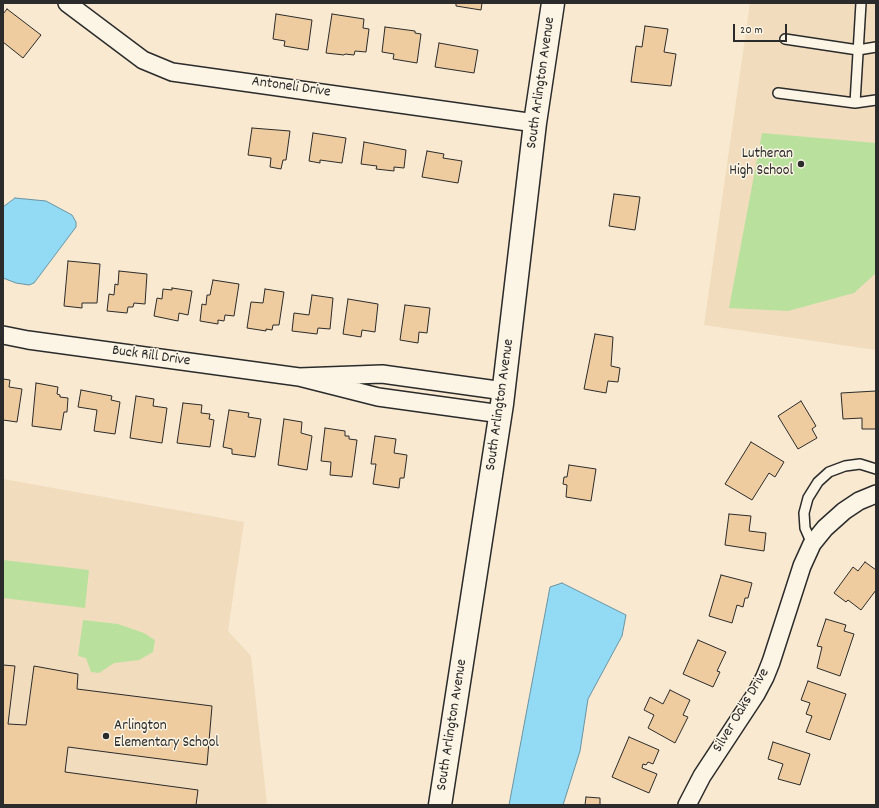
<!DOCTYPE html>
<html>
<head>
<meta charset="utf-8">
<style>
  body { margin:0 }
  #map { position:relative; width:879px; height:808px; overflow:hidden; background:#f8e9d0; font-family:Dekko,sans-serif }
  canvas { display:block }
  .frame { position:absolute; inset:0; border:4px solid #2b2b2b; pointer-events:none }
  .scale { position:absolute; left:733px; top:24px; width:54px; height:18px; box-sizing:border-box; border:2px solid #2b2b2b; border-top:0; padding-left:5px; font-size:12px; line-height:14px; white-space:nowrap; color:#2b2b2b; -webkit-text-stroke:3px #fcf5e5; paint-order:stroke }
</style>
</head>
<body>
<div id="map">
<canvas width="879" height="808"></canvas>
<div class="frame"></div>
<div class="scale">20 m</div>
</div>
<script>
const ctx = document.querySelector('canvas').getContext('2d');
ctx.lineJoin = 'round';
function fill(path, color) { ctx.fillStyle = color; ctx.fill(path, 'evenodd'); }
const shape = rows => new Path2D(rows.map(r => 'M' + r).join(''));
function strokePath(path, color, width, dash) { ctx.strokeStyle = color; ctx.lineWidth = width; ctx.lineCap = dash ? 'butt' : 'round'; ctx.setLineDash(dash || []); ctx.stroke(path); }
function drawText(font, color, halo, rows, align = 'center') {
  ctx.font = font + ' Dekko,sans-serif'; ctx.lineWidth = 3; ctx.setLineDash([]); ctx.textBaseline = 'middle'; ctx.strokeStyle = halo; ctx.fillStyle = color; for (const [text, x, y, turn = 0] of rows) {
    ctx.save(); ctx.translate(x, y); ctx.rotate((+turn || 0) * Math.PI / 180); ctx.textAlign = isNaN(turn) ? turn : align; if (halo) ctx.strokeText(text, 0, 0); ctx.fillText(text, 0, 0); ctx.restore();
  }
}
const built = shape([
  [750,3,876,3,876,350,704,325],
  [3,479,244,522,228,631,251,656,267,805,3,805]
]);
const green = shape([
  [762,133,876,143,876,273,854,293,788,311,729,308],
  [3,560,89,570,85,608,3,598],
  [83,620,118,624,144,633,155,640,153,652,139,660,114,663,99,673,91,672,86,658,78,656]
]);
const water = shape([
  [15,198,46,201,72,215,76,222,76,227,34,283,29,285,16,283,3,278,3,207,15,198],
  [562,583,626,615,622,636,588,699,580,751,563,805,509,805,550,587,562,583]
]);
const building = shape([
  [456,3,482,3,481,10,456,6,456,3],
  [7,9,41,35,23,58,3,42,3,14,7,9],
  [276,14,312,20,308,50,284,46,285,41,273,39,276,14],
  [332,14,364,19,363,28,369,29,366,52,355,51,354,55,345,54,344,55,326,53,332,14],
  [645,26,668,29,664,52,676,54,671,86,631,82,636,46,642,47,645,26],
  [385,27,415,31,415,33,421,34,417,63,393,59,394,54,382,52,385,27],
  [439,43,478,50,474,73,435,67,439,43],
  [252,128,290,131,286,160,283,160,281,169,270,167,271,158,248,155,252,128],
  [313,133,346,138,342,163,320,160,320,163,309,161,313,133],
  [364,142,406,150,404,168,394,167,394,171,376,169,377,166,361,164,364,142],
  [427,151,444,154,443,158,462,161,458,183,422,177,427,151],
  [614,194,640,197,635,230,609,226,614,194],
  [68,261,100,264,97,303,82,303,82,308,64,306,68,261],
  [119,271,147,274,145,304,134,303,133,307,128,307,127,313,107,311,109,294,114,295,115,284,118,285,119,271],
  [213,280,239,284,234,316,225,315,224,321,218,320,218,324,200,321,202,304,206,305,207,295,210,295,213,280],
  [172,288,192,291,188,315,179,313,178,321,154,316,157,298,162,299,163,289,172,290,172,288],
  [265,289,284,292,279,325,273,325,272,330,266,329,266,331,247,328,251,302,263,303,265,289],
  [312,295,333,298,330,329,318,328,317,334,292,331,294,313,309,315,312,295],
  [348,299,378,304,375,332,362,330,361,337,343,334,348,299],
  [405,305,430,308,427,333,419,332,418,343,400,340,405,305],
  [595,334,613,337,611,366,620,368,618,382,608,381,606,393,584,389,595,334],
  [3,379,10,380,9,387,22,389,17,422,3,420,3,379],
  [36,383,58,387,57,394,60,395,60,397,68,398,67,412,64,412,61,430,32,426,36,383],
  [81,390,112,396,111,400,120,402,115,434,94,431,97,410,78,407,81,390],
  [876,391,876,429,862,429,862,418,843,419,841,393,876,391],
  [136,396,154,399,153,406,167,408,162,443,130,438,136,396],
  [801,401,816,426,812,429,817,438,798,449,778,416,801,401],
  [183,403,202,405,201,413,210,414,209,419,214,420,210,447,177,443,183,403],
  [229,410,249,413,248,417,261,419,255,457,232,454,232,449,223,447,229,410],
  [284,419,302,422,301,433,312,436,307,470,278,465,284,419],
  [325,428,345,431,345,436,349,436,349,439,357,440,352,477,330,475,331,462,321,461,325,428],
  [375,436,396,439,394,453,407,455,404,478,400,478,399,488,373,484,376,464,371,464,375,436],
  [751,442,784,462,775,477,769,473,752,500,725,484,751,442],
  [569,465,596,469,591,501,566,497,567,485,563,484,564,477,567,477,569,465],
  [729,514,751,516,749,531,766,533,764,551,725,545,729,514],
  [865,562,876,570,876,590,861,610,848,600,846,602,834,593,853,567,858,571,865,562],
  [721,575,752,583,748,598,745,598,743,607,737,605,732,623,709,616,721,575],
  [826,619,846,625,844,631,854,634,840,676,817,668,822,647,817,646,826,619],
  [698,640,726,652,717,671,720,672,713,687,683,674,698,640],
  [3,665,15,666,8,724,26,725,34,666,78,674,77,689,212,706,207,765,68,747,65,772,198,790,196,805,3,805,3,665],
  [808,681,846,694,830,740,806,732,812,716,806,714,810,703,801,700,808,681],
  [670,690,690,700,683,715,688,717,675,743,648,728,654,715,644,710,650,697,663,704,670,690],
  [629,737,659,750,653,764,648,762,646,765,643,764,642,768,657,774,649,793,612,777,629,737],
  [773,742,810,754,800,785,778,779,783,764,768,759,773,742],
  [586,797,600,798,600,805,585,805,586,797]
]);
const service = shape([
  [861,3,855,103,876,100],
  [785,39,858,50,876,47],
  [778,93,855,103],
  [812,544,805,528,804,513,808,498,818,482,829,472,845,466,860,464,876,469]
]);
const minor = shape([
  [67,3,143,60,172,72,535,123],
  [3,335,28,340,299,377],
  [501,414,378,397,299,377,382,374,504,391],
  [687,805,702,776,756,694,765,677,771,662,802,566,812,544,825,528,844,511,859,501,876,494]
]);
const secondary = shape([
  [440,805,502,404,535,123,553,3]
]);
const markers = [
  [801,164,4,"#2b2b2b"],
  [106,736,4,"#2b2b2b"]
];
const streetNames = [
  ["South Arlington Avenue",542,83,-82],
  ["Antoneli Drive",291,88,8],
  ["Buck Rill Drive",151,357,8],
  ["South Arlington Avenue",501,405,-82],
  ["Silver Oaks Drive",742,711,-59],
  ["South Arlington Avenue",453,725,-81]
];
const poiNames = [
  ["Lutheran",793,155],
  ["High School",793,172],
  ["Arlington",114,727,"left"],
  ["Elementary School",114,744,"left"]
];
fill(built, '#f1dcbe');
fill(green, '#b9e19d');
fill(water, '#93daf5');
strokePath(water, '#6994a4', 1);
fill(building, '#eecc9f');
strokePath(building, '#2b2b2b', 1);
strokePath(service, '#2b2b2b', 12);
strokePath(minor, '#2b2b2b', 20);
strokePath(secondary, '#2b2b2b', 25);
strokePath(service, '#fcf5e5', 9);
strokePath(minor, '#fcf5e5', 17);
strokePath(secondary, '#fcf5e5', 22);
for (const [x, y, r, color] of markers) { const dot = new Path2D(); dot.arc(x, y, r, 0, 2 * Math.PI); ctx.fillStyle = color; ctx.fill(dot); strokePath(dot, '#fcf5e5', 1.5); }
drawText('15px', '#2b2b2b', '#fcf5e5', streetNames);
drawText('15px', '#2b2b2b', '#fcf5e5', poiNames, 'right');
</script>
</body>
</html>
